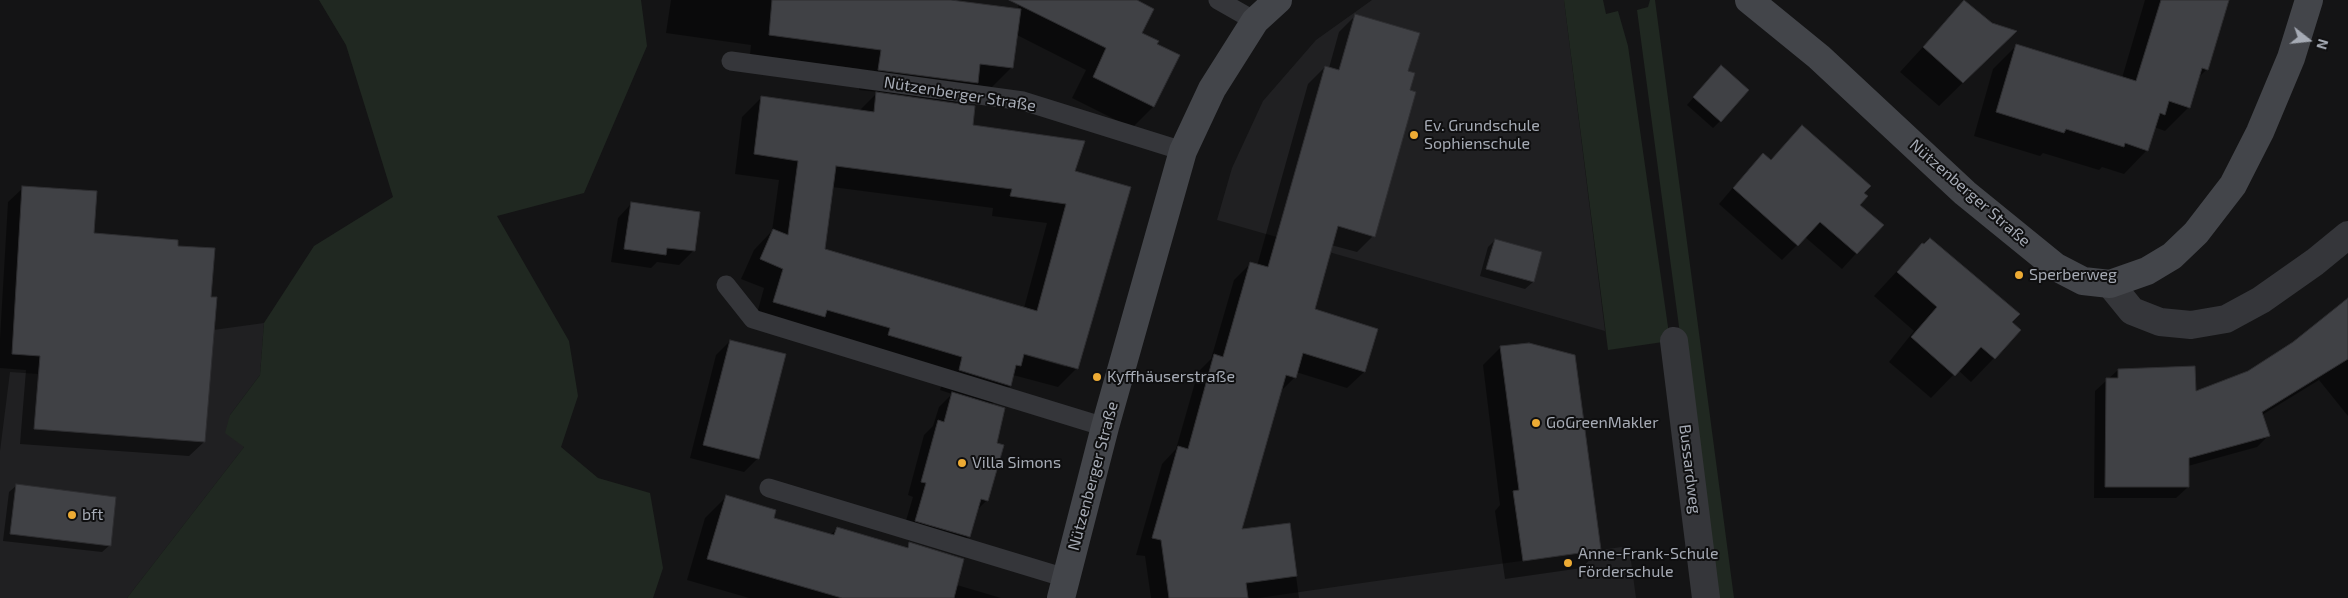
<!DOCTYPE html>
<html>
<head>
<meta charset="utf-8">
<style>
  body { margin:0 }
  #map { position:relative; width:2348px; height:598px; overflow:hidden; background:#141415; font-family:"Exo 2",sans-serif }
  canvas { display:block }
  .north { position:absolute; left:2283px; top:15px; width:50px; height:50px; -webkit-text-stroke:4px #0f0f10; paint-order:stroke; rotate:106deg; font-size:14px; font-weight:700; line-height:20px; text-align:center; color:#a6abb5 }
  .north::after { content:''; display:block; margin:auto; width:18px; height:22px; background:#a6abb5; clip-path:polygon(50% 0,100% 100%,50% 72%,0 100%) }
</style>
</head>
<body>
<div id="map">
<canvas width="2348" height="598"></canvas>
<div class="north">N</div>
</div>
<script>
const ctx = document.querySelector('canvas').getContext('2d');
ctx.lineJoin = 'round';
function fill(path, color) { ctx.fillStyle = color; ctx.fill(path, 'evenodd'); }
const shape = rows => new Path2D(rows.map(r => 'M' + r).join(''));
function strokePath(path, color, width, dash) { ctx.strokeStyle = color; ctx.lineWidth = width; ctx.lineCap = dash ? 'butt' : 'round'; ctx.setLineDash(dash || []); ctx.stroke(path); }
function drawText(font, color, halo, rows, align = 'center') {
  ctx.font = font + ' "Exo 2",sans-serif'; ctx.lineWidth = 4; ctx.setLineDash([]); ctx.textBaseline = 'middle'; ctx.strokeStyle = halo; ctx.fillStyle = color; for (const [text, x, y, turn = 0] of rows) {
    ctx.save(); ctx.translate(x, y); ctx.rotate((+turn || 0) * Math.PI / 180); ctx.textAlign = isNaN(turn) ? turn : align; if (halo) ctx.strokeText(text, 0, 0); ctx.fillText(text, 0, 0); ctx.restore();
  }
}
const built = shape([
  [1372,0,1564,0,1605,331,1217,220,1232,168,1263,101,1316,40],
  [264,323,260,375,230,415,244,447,127,598,0,598,0,451,10,372,127,380,213,330],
  [1629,546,1636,598,1258,598,1383,580]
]);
const green = shape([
  [319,0,641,0,647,46,584,193,497,216,569,341,578,396,561,447,598,478,650,493,663,568,653,598,127,598,244,447,225,433,230,415,260,375,264,323,314,246,393,197,346,45],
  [1564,0,1603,0,1606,14,1618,11,1628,46,1670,341,1608,350],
  [1650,0,1655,0,1734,598,1715,598,1637,10,1648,7]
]);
const shadow = shape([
  [671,0,941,0,1018,10,1019,0,1134,0,1140,33,1156,45,1153,107,1132,128,1072,98,1086,70,1017,35,1012,67,992,87,974,85,955,104,972,126,1074,172,1077,368,1058,387,1013,375,1010,386,991,405,995,443,987,500,976,511,969,536,955,550,902,534,913,497,908,495,924,435,933,426,939,407,952,394,940,390,944,376,755,321,764,288,741,279,754,250,772,231,779,180,735,174,742,117,761,98,859,111,878,92,859,90,861,69,750,55,751,45,666,33],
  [832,187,993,208,992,216,1047,223,1024,308,824,249],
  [1019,351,1066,364,1066,367,1018,353],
  [2145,0,2228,0,2207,69,2197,79,2189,107,2165,131,2154,127,2147,150,2124,174,2102,167,2099,170,2043,153,2040,156,1974,136,1993,69,2016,46,2122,78],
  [1965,1,1992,24,1992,54,1939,106,1900,72],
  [1355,16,1407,72,1373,236,1357,252,1331,245,1313,310,1364,372,1347,388,1296,372,1295,377,1281,391,1241,531,1289,524,1299,598,1151,598,1145,556,1136,555,1162,464,1176,449,1198,372,1211,359,1234,280,1250,264,1257,266,1308,84,1325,67,1329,68,1339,32],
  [1714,74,1720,121,1713,128,1687,105],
  [1802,127,1863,193,1859,205,1882,225,1842,269,1805,237,1782,260,1719,204,1748,170,1770,161],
  [23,188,92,234,176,247,210,298,204,442,189,456,20,444,26,370,0,368,0,338,8,202],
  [631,204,693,251,679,265,657,262,651,268,611,262,618,218],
  [1495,240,1533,282,1525,289,1480,276,1488,247],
  [1922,244,2011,322,1994,358,1971,382,1958,370,1931,398,1889,362,1914,331,1874,296],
  [2348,300,2348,416,2319,380,2262,415,2269,435,2257,447,2188,466,2188,487,2176,498,2094,498,2095,391,2118,370,2194,393,2249,372,2294,343],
  [730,341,758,458,744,472,690,458,716,355],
  [1501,347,1600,549,1582,568,1505,579,1495,511,1500,505,1483,365],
  [17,485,110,545,102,552,3,541,9,492],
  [726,497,772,519,830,535,837,529,905,548,910,544,957,585,1001,598,749,598,687,580,705,518]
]);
const building = shape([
  [772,0,951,0,1021,9,1013,68,980,64,978,83,878,70,881,50,769,35,772,0],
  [1009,0,1137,0,1154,9,1142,33,1159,41,1157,44,1180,55,1154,107,1093,77,1106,48,1009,0],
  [1964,0,1992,23,2017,31,1963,83,1923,47,1964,0],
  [2161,0,2229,0,2208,70,2202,68,2190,108,2169,101,2165,115,2160,113,2148,151,2125,143,2124,147,2066,129,2064,133,1996,112,2016,44,2136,81,2161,0],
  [1355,14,1420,33,1408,71,1415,73,1410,90,1416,92,1375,237,1338,226,1315,309,1378,329,1365,372,1303,353,1296,378,1286,375,1242,529,1290,523,1297,576,1246,583,1248,598,1169,598,1161,540,1152,538,1178,446,1188,449,1214,354,1223,357,1250,262,1268,267,1325,66,1339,70,1355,14],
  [1721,65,1749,90,1721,122,1693,97,1721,65],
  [876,92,975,106,973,125,1085,141,1075,171,1131,187,1078,369,1024,354,1021,366,1016,365,1011,386,959,370,962,357,888,335,890,328,827,310,825,317,773,302,783,269,760,259,773,229,788,235,798,161,754,154,761,96,874,112,876,92],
  [836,166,1012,189,1010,196,1066,204,1037,311,825,249,836,166],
  [1802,125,1871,186,1864,193,1868,196,1860,205,1884,225,1857,254,1820,222,1798,246,1733,188,1763,153,1771,160,1802,125],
  [22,186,97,191,94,233,178,240,178,246,215,248,211,297,217,297,205,442,34,429,40,356,12,354,22,186],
  [631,202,700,212,695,251,667,248,666,255,624,249,631,202],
  [1930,238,2020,314,2012,322,2021,330,1995,359,1981,347,1955,376,1911,337,1937,307,1897,272,1922,243,1924,244,1930,238],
  [1495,239,1542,252,1534,282,1486,269,1495,239],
  [2348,298,2348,359,2262,412,2270,436,2189,458,2189,487,2105,487,2106,378,2118,378,2118,369,2195,366,2196,391,2248,371,2293,342,2348,298],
  [730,340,786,354,759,459,703,445,730,340],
  [1529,343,1575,355,1601,550,1523,561,1513,491,1519,490,1500,346,1529,343],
  [952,392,1005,408,997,443,1004,445,988,501,981,499,970,537,915,521,926,483,921,482,938,420,944,422,952,392],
  [16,484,116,497,111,546,10,534,16,484],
  [726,495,776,510,774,518,834,535,837,527,908,548,909,542,964,559,954,598,842,598,707,559,726,495]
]);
const lane = shape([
  [1218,0,1255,21],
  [731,61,1023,101,1183,151],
  [726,285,753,319,1105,427],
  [769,488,1066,578]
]);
const street = shape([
  [2110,284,2132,311,2160,322,2191,325,2226,319,2261,300,2315,262,2348,235],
  [1674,341,1706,598]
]);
const secondary = shape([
  [1749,0,1819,57,1965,193,2056,267,2083,281,2110,284,2147,271,2172,256,2196,233,2233,185,2260,132,2291,58,2309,0],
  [1061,598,1105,427,1183,151,1212,89,1255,21,1278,0]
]);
const markers = [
  [1414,135,5,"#edab34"],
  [2019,275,5,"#edab34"],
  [1097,377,5,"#edab34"],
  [1536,423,5,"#edab34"],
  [962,463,5,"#edab34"],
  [72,515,5,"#edab34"],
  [1568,563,5,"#edab34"]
];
const streetNames = [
  ["Nützenberger Straße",960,94,9],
  ["Nützenberger Straße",1970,193,41],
  ["Bussardweg",1690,469,83],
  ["Nützenberger Straße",1093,476,-75]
];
const poiNames = [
  ["Ev. Grundschule",1424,126],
  ["Sophienschule",1424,144],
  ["Sperberweg",2029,275],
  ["Kyffhäuserstraße",1107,377],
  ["GoGreenMakler",1546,423],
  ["Villa Simons",972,463],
  ["bft",82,515],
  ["Anne-Frank-Schule",1578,554],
  ["Förderschule",1578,572]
];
fill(built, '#202022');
fill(green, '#202821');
fill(shadow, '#0007');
fill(building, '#404145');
strokePath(building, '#2e2e31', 1);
strokePath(lane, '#35363a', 19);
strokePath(street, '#35363a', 28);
strokePath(secondary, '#43454a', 28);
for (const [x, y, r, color] of markers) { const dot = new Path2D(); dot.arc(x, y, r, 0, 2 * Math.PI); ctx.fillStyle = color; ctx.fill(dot); strokePath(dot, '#0f0f10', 2); }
drawText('16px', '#a6abb5', '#0f0f10', streetNames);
drawText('16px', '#a6abb5', '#0f0f10', poiNames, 'left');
</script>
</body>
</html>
